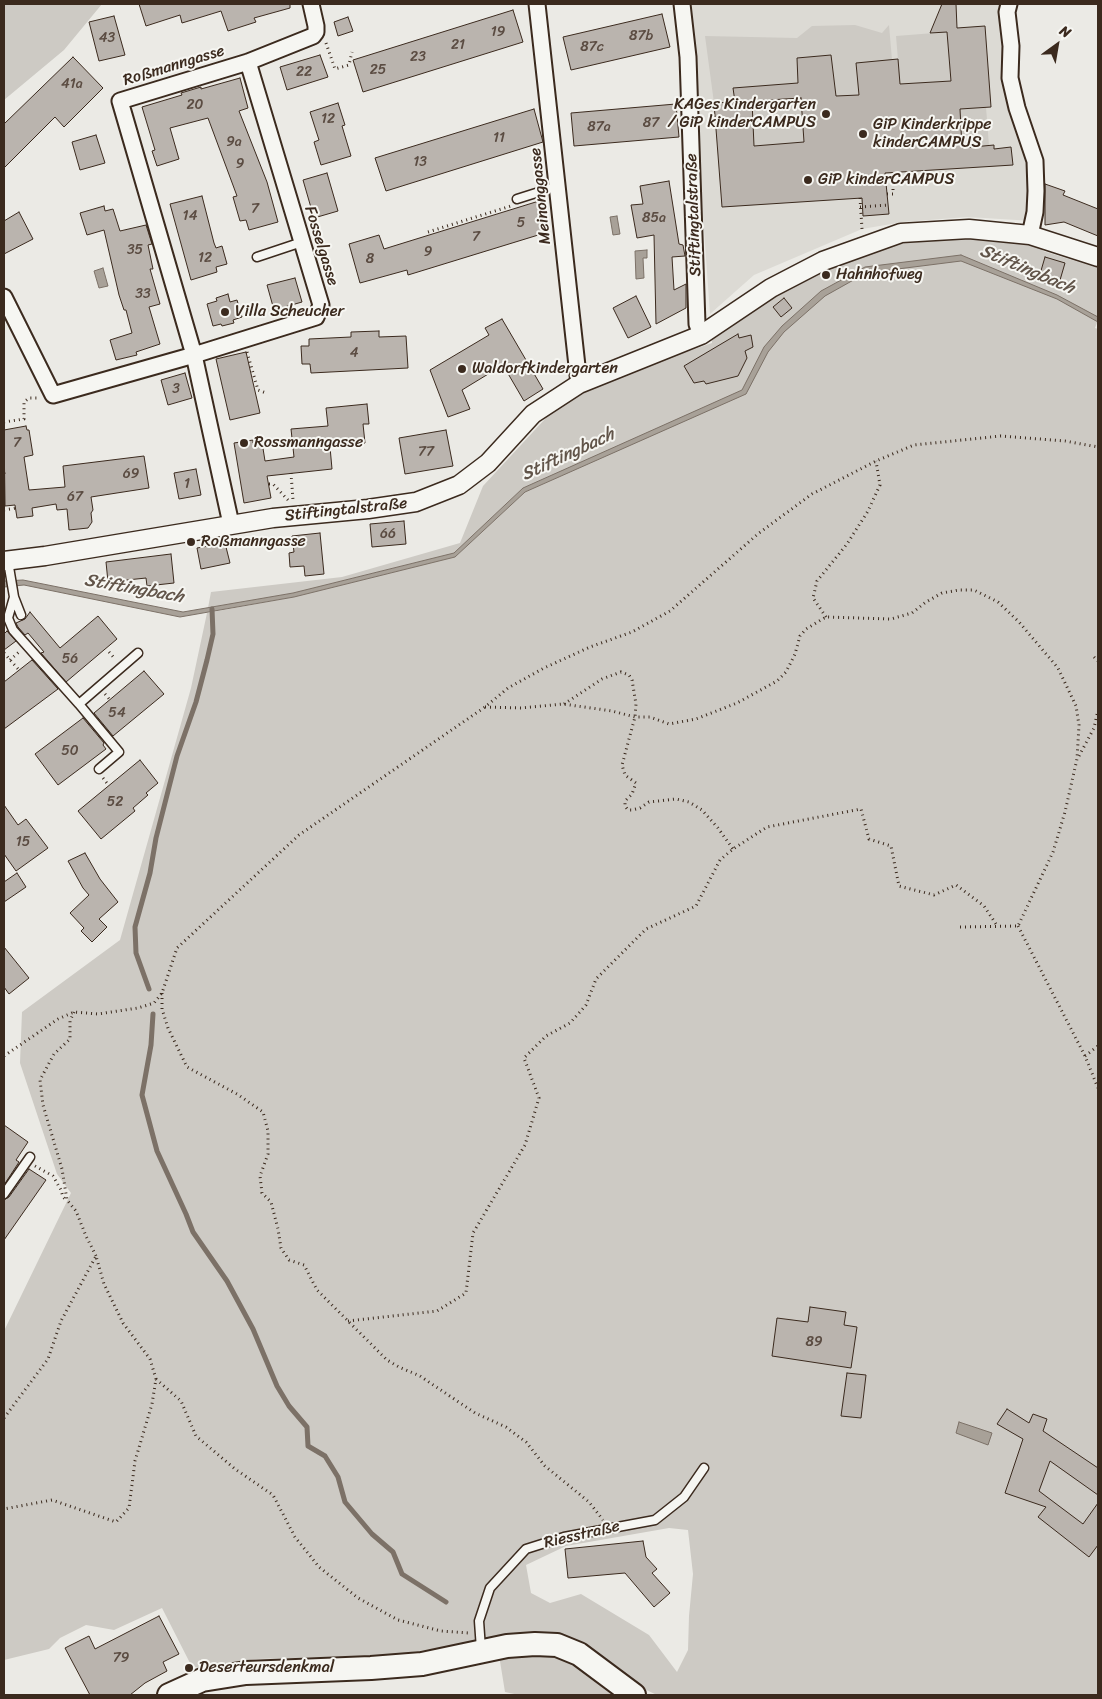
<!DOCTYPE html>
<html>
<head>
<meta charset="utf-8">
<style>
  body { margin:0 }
  #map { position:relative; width:1102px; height:1699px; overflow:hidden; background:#ebeae5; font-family:Sriracha,sans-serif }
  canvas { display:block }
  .frame { position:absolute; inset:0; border:5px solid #3b2a1e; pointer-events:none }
  .north { position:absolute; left:1032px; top:20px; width:50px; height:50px; -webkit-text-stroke:4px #f6f6f2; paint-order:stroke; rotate:32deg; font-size:14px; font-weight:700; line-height:20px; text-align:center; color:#3b2a1e }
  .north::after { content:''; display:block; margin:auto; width:18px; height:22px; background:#3b2a1e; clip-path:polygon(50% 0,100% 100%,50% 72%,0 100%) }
</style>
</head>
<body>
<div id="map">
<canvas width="1102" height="1699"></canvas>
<div class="frame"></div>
<div class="north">N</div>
</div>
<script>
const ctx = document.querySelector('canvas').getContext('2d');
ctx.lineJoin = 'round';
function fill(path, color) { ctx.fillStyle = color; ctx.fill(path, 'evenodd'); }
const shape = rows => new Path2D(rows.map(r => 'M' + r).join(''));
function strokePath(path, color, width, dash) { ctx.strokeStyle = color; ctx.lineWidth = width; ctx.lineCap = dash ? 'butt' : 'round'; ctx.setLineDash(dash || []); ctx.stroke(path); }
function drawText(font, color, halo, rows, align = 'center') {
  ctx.font = font + ' Sriracha,sans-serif'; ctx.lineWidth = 4; ctx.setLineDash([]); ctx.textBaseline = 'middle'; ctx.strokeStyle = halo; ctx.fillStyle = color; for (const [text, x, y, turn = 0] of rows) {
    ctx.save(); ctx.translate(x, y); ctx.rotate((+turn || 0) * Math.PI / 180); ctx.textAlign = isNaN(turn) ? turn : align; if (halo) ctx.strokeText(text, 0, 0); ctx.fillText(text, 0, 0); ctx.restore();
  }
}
const built = shape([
  [691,4,1001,4,998,8,1011,46,1035,161,1033,221,967,217,903,222,862,229,754,275,710,314,700,174,697,77]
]);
const green = shape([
  [4,4,102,4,64,50,4,100],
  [855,25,882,33,889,25,892,60,859,95,836,96,831,55,797,58,798,83,734,88,735,102,714,103,705,36,797,38,812,26],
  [947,32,951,81,900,84,896,36],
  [801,98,804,142,754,146,752,101],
  [986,107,989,146,962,148,960,109],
  [901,233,1039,238,1043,251,1098,268,1098,320,1095,328,1098,329,1098,1695,657,1695,535,1638,480,1640,445,1647,392,1655,257,1659,198,1668,191,1665,162,1608,114,1630,86,1625,60,1638,49,1649,4,1660,4,1331,71,1193,57,1174,20,1063,22,1012,120,940,191,688,207,613,294,597,455,557,525,492,715,406,523,488,454,553,293,593,208,608,211,592,342,577,460,543,483,486,557,406,617,376,712,343,711,326,771,288],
  [669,1528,688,1530,693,1574,689,1616,688,1650,677,1672,649,1635,581,1594,550,1603,531,1593,526,1565,566,1546],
  [499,1655,551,1655,573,1662,618,1695,519,1695,505,1692]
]);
const water = shape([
  [617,216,620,234,613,235,610,217,617,216],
  [647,250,647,258,643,258,644,278,636,279,635,251,647,250],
  [961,255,1057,295,1098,317,1098,322,1057,299,961,261,866,273,825,296,784,332,768,352,746,394,525,492,455,557,294,597,180,617,24,585,4,587,4,581,23,580,183,612,293,593,454,553,523,488,742,390,764,347,782,326,821,291,865,267,961,255],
  [103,268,108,286,99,288,94,271,103,268],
  [959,1422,992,1433,988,1445,956,1433,959,1422]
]);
const stream = shape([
  [149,989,136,953,135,927,150,873,156,838,177,756,196,702,207,660,213,634,212,609],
  [153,1014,151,1045,142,1095,157,1151,186,1214,193,1232,227,1281,253,1329,277,1386,289,1406,307,1427,308,1446,325,1456,338,1477,345,1502,372,1534,393,1552,402,1574,446,1602]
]);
const building = shape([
  [139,4,290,4,290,8,254,18,256,22,228,31,221,11,182,23,180,15,146,26,139,4],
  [942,4,956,4,957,28,985,26,991,107,960,109,962,148,994,145,994,149,1011,147,1013,165,885,173,889,214,863,216,862,198,722,207,714,103,735,102,733,88,798,83,797,58,831,55,836,96,859,95,856,63,898,59,900,84,951,81,947,32,930,33,942,4],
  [801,98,804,142,754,146,752,101,801,98],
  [513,10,523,42,363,92,353,60,513,10],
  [662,14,670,47,571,70,563,37,662,14],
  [114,16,125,55,99,61,89,22,114,16],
  [348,17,353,31,338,36,334,22,348,17],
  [320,55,328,77,287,90,280,67,320,55],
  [73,57,103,88,64,127,55,117,4,168,4,124,73,57],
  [240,78,248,108,239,111,267,182,278,222,249,230,246,220,240,221,233,197,237,196,208,118,170,128,179,159,157,166,152,151,155,150,142,107,182,95,181,93,201,87,201,89,240,78],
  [338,103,345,125,342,126,351,156,321,165,314,142,319,140,310,112,338,103],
  [676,104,679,137,574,146,571,113,676,104],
  [534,109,543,142,386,191,375,158,534,109],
  [96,135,105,163,80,170,72,142,96,135],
  [327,173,338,211,314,218,303,180,327,173],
  [669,181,679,244,683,245,685,256,672,257,674,290,686,284,686,308,656,324,654,235,637,238,631,205,643,204,640,186,669,181],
  [1045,184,1065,191,1063,195,1098,209,1098,236,1064,222,1045,225,1045,184],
  [202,196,214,243,216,248,222,246,227,264,216,267,217,272,191,280,170,204,202,196],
  [539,201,548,232,408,275,407,270,360,283,349,244,379,235,384,249,539,201],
  [104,206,105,211,113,209,120,231,146,225,152,244,148,245,153,269,150,269,160,304,149,307,160,344,136,352,137,355,116,360,110,340,132,333,126,310,124,310,119,295,104,230,87,235,80,213,104,206],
  [19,212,33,239,4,254,4,221,19,212],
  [1045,257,1065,263,1058,287,1038,281,1045,257],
  [295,278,302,302,274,310,267,285,295,278],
  [228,294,230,302,237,300,242,317,233,320,234,323,222,326,221,324,213,326,207,304,217,301,216,298,228,294],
  [636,296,651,327,628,338,613,308,636,296],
  [784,298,792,308,781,317,773,307,784,298],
  [502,319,543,389,524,401,503,365,462,390,470,409,448,417,430,370,489,335,485,328,502,319],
  [379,331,379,337,406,336,408,368,311,373,310,364,302,364,301,346,309,346,309,339,351,337,351,332,379,331],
  [738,334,739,338,751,335,753,347,745,351,747,358,738,376,706,384,704,381,694,383,684,366,738,334],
  [246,352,260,413,230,420,216,359,246,352],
  [185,373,192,398,168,405,161,380,185,373],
  [367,404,369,424,363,424,365,443,330,447,332,469,267,476,271,498,244,503,234,443,253,440,253,443,262,442,265,461,294,457,291,429,328,426,326,408,367,404],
  [26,426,27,430,29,430,33,455,24,457,29,490,65,487,63,466,144,456,149,488,91,497,93,510,91,513,92,522,88,528,69,530,67,509,57,510,56,504,32,508,33,516,17,518,15,505,5,506,4,430,26,426],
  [446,430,453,466,405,474,399,438,446,430],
  [196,469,201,495,179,499,174,473,196,469],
  [404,521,406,544,372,547,370,524,404,521],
  [320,533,324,574,305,576,304,566,290,567,289,553,294,552,292,536,320,533],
  [225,543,230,563,201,569,197,548,225,543],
  [171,554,174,583,147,586,146,578,108,582,106,562,171,554],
  [30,612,60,648,98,616,117,639,66,682,41,653,44,652,28,633,25,635,18,627,16,623,25,619,30,612],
  [7,631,16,641,4,650,4,634,7,631],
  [32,660,58,689,4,729,4,682,32,660],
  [144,671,164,694,113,736,94,713,144,671],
  [83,718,104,743,103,745,106,749,58,785,35,754,83,718],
  [140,760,158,783,146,793,148,795,133,808,135,811,101,839,78,811,140,760],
  [4,805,18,825,26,819,48,848,16,871,4,854,4,805],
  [85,853,100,879,118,902,99,919,107,927,92,942,81,931,84,928,70,913,89,895,83,888,68,861,85,853],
  [17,873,26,887,4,902,4,882,17,873],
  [4,947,29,978,9,994,4,987,4,947],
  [4,1125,28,1142,16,1160,19,1162,4,1185,4,1125],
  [29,1169,46,1180,4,1240,4,1200,9,1197,29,1169],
  [810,1307,846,1312,844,1325,857,1327,851,1368,772,1356,777,1318,808,1322,810,1307],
  [847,1373,866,1375,861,1418,841,1416,847,1373],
  [1007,1409,1029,1423,1033,1414,1047,1419,1043,1431,1098,1468,1098,1495,1050,1461,1039,1491,1083,1524,1098,1503,1098,1545,1089,1557,1038,1517,1046,1507,1005,1493,1023,1439,997,1424,1007,1409],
  [643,1541,646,1557,657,1569,652,1573,670,1593,654,1607,625,1573,568,1578,565,1549,643,1541],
  [159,1616,179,1654,163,1662,167,1671,145,1683,130,1695,90,1695,65,1648,89,1636,95,1649,159,1616]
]);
const path = shape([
  [326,43,335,69,349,65,352,52],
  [887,194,893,194,893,182],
  [860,198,862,229],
  [860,207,888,205],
  [428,232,511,206],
  [247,352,258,390,266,393],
  [4,422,24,419,24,402,29,398,40,398],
  [4,473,5,476],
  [291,473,293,500,292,500],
  [269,484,273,484,288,500],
  [4,510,16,508],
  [826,617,813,598,817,581,847,544,868,511,880,485,876,461],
  [109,652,115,659],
  [4,653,19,670],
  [1094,657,1098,661],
  [10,660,19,652],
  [105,694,110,700],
  [564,704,602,679,621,672,629,675,632,680,636,704,635,717,622,765,625,775,636,783,632,794,625,801,625,806,628,810,632,810,640,808,649,802,676,799,689,802,702,810,718,828,733,849],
  [485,707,521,708,563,704,612,711,635,717,650,717,669,724,696,719,737,703,777,681,786,672,795,654,800,636,806,629,826,617,891,619,912,613,926,602,942,593,959,590,974,590,998,602,1019,622,1058,668,1076,706,1079,725,1077,759,1065,812,1053,852,1018,926],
  [1079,756,1094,728,1098,710],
  [103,778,109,786],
  [1018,926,1085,1056,1098,1088],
  [960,927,1018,926],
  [162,993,162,1009,168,1028,187,1067,237,1094,263,1112,268,1131,268,1154,260,1176,262,1193,271,1202,278,1229,281,1248,289,1260,304,1265,317,1290,387,1360,399,1367,420,1376,475,1413,506,1427,526,1442,545,1466,589,1502,603,1520],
  [74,1012,70,1021,70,1039,54,1054,40,1080,43,1105,62,1169,67,1200,76,1211,86,1236,96,1256],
  [4,1056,58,1019,74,1012,98,1014,138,1008,154,1003,162,993,177,948,299,835,485,707,508,688,544,668,590,647,632,632,670,611,759,533,812,494,876,461,914,445,1001,436,1065,441,1098,447],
  [1085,1056,1098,1046],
  [35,1166,53,1176,61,1190,63,1197,66,1200],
  [348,1321,437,1311,466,1293,473,1233,525,1145,539,1098,524,1058,546,1036,570,1023,586,1005,596,979,646,929,696,906,720,860,733,849,767,827,861,809,869,839,891,846,899,886,934,895,956,885,984,906,998,927],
  [156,1379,181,1401,196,1436,235,1469,273,1495,295,1537,319,1567,358,1598,398,1620,441,1631,469,1633],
  [4,1418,48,1359,61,1321,96,1256,104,1284,123,1323,150,1359,156,1379,152,1404,135,1461,129,1508,116,1522,52,1500,4,1509]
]);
const service = shape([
  [517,199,558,186],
  [257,257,302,242],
  [8,561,14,597,21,615],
  [14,597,8,618,13,630,79,704,119,752,99,769],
  [79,704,138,653],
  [4,1194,30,1157],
  [481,1649,479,1621,490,1588,526,1549,564,1537,655,1520,684,1497,704,1468]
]);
const minor = shape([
  [537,4,579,384],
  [682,4,688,57,697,324,701,335],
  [1009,4,1007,12,1011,46,1010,78,1017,108,1035,161,1036,191,1035,212,1030,235],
  [4,297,53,395,194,355,316,317,321,305,248,62],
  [231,524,194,355,120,101,248,62,313,36,316,32,316,26,311,4]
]);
const tertiary = shape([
  [4,561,45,556,273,518,368,509,416,502,459,485,488,463,533,414,579,384,701,335,771,288,823,261,901,233,969,229,1030,235,1098,257]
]);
const primary = shape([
  [169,1695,202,1680,246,1673,371,1668,422,1664,507,1646,535,1644,557,1645,579,1654,634,1695]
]);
const markers = [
  [826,114,5,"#3b2a1e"],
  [863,134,5,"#3b2a1e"],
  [808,180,5,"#3b2a1e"],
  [826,275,5,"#3b2a1e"],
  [225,312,5,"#3b2a1e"],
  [462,369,5,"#3b2a1e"],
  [244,443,5,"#3b2a1e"],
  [191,542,5,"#3b2a1e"],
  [189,1668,5,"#3b2a1e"]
];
const numberNames = [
  ["19",498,32],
  ["87b",641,36],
  ["43",107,38],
  ["21",458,45],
  ["87c",592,47],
  ["23",418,57],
  ["25",378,70],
  ["22",304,72],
  ["41a",72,84],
  ["20",195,105],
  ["12",328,119],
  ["87",651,123],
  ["87a",599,127],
  ["11",499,138],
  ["9a",234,142],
  ["13",420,162],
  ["9",240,164],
  ["7",255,209],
  ["14",190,216],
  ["85a",654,218],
  ["5",521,223],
  ["7",476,237],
  ["35",135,250],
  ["9",428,252],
  ["12",205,258],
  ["8",370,259],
  ["33",143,294],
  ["4",354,353],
  ["3",176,389],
  ["7",17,443],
  ["77",426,452],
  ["69",131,474],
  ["1",187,484],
  ["67",75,497],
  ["66",388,534],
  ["56",70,659],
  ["54",117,713],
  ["50",70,751],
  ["52",115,802],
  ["15",23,842],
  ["89",814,1342],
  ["79",121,1658]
];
const streetNames = [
  ["Roßmanngasse",174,66,-17],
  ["Meinonggasse",541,196,-96],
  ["Stiftingtalstraße",694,215,-92],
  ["Fosselgasse",321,246,73],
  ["Stiftingtalstraße",346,510,-6],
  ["Riesstraße",582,1535,-13]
];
const poiNames = [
  ["KAGes Kindergarten",816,105,"right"],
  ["/ GiP kinderCAMPUS",816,123,"right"],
  ["GiP Kinderkrippe",873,125],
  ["kinderCAMPUS",873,143],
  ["GiP kinderCAMPUS",818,180],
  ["Hahnhofweg",836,275],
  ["Villa Scheucher",235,312],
  ["Waldorfkindergarten",472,369],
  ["Rossmanngasse",254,443],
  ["Roßmanngasse",201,542],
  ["Deserteursdenkmal",199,1668]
];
const waterNames = [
  ["Stiftingbach",1027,270,23],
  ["Stiftingbach",568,455,-25],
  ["Stiftingbach",134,589,10]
];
fill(built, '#dcdad4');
fill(green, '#cdcac4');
fill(water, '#a8a198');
strokePath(water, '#7c7167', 1);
strokePath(stream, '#7c7167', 5);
fill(building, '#bab4ae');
strokePath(building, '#3b2a1e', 1);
strokePath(service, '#3b2a1e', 11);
strokePath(minor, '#3b2a1e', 19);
strokePath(tertiary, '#3b2a1e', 21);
strokePath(primary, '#3b2a1e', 26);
strokePath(path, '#3b2a1e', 3, [1, 4]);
strokePath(service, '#f6f6f2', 8);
strokePath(minor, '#f6f6f2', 15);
strokePath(tertiary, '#f6f6f2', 18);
strokePath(primary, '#f6f6f2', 22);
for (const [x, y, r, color] of markers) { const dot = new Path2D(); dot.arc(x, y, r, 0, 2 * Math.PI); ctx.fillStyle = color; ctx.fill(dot); strokePath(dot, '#f6f6f2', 2); }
drawText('14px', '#5b4c42', null, numberNames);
drawText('16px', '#3b2a1e', '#f6f6f2', streetNames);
drawText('16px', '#3b2a1e', '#f6f6f2', poiNames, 'left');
drawText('italic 18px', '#615449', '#f6f6f2', waterNames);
</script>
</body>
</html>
